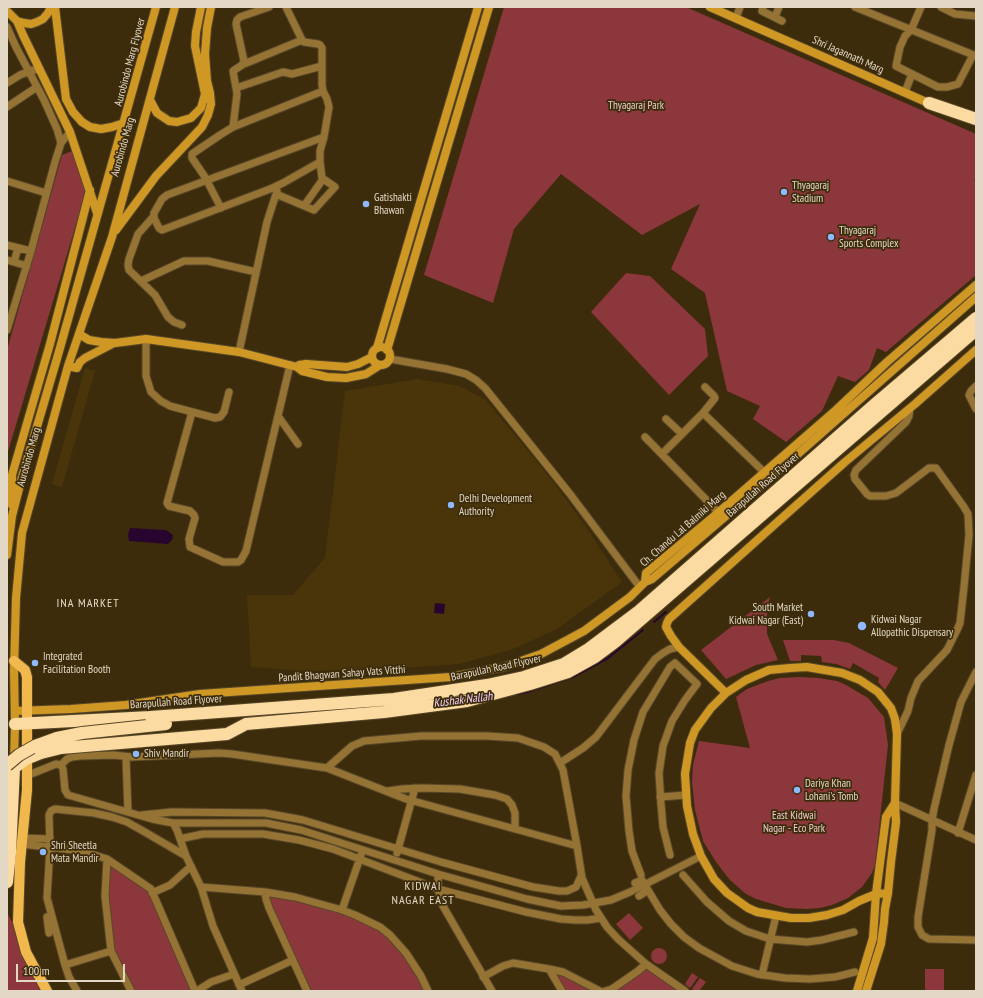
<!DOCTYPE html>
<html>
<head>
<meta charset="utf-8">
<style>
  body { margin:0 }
  #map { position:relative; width:983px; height:998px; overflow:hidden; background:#3d2c0b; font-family:"PT Sans Narrow",sans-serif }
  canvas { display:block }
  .frame { position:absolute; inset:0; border:8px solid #e3d8c6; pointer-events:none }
  .scale { position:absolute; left:16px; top:964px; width:109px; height:18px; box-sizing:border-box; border:2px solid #e3d8c6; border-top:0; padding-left:5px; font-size:12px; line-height:14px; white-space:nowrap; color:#e3d8c6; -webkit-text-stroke:3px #3d2c0b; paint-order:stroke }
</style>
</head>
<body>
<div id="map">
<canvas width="983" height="998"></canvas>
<div class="frame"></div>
<div class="scale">100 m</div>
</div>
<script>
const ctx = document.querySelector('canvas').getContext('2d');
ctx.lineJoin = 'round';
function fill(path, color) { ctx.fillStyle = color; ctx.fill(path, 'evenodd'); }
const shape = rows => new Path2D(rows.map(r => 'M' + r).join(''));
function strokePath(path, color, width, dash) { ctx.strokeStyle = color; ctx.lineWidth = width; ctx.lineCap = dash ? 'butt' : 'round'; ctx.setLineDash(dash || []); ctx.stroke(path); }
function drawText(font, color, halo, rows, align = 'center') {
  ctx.font = font + ' "PT Sans Narrow",sans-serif'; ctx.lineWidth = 3.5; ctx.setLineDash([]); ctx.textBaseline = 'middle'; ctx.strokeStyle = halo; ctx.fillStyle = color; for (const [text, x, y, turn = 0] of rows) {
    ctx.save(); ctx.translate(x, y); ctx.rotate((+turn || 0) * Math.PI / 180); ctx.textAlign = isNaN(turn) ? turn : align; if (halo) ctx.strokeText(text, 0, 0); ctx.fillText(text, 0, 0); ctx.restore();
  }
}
const built = shape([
  [85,368,95,371,62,487,52,484],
  [417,379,460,386,486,400,554,483,586,527,622,582,557,629,513,649,459,664,390,669,307,671,251,667,247,595,293,595,325,558,345,391]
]);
const green = shape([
  [504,7,686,7,976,134,976,178,974,180,976,182,976,275,886,352,877,348,869,370,855,382,838,376,822,411,786,442,753,419,760,406,727,391,705,293,671,269,700,204,642,235,561,174,514,229,493,303,424,275],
  [72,151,86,191,7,455,7,350,62,155],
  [626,273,650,276,705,329,708,356,669,395,591,312],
  [770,597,767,609,767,634,778,660,756,665,726,679,701,650],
  [783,640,834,640,849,643,898,668,885,690,878,682,879,678,853,663,850,669,836,664,822,662,821,656,801,655,801,661,790,661],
  [799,677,819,678,837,681,846,685,868,698,884,717,888,745,875,865,872,873,862,887,848,898,832,905,820,908,807,909,786,908,756,899,746,894,730,880,716,862,703,841,695,810,692,782,693,765,699,741,750,748,736,697,747,689,768,681,780,678],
  [108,862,149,891,192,991,134,991,114,951,106,895],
  [267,894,294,899,310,905,341,913,354,918,379,930,389,937,404,954,419,977,424,991,312,991,272,908],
  [7,912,45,991,7,991],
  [629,913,643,928,630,940,616,924],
  '651 956a8 8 0 1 1 16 0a8 8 0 1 1-16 0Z',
  [647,967,681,991,615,991],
  [925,969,944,969,944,991,925,991],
  [553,971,561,974,593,991,566,991],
  [692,973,698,977,690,988,685,984],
  [700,978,706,982,699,991,695,991,692,989]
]);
const water = shape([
  [130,528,166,530,173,535,172,540,168,544,129,541,128,535],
  [435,603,445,604,444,614,434,613]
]);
const stream = shape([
  [654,622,666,612],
  [517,694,527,692,573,677,608,658,643,630]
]);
const street = shape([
  [763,7,762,11,782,21],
  [855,7,976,56],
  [921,7,911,30,905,36,900,47,896,66,938,87,947,87,958,84,973,55],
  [941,7,955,14,976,16],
  [775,17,779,7],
  [736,18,740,7],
  [7,27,16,47,44,100,57,129,61,143],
  [244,64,302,40],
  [7,83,20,75,32,70,40,70],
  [236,88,283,72,292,74,322,66],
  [905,92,912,74],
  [7,107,37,87],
  [233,127,237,94,233,71,242,65,244,61,236,24,237,20,240,17,269,7],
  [320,162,283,183,270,189,162,230,159,228,154,218,154,213,162,199,167,195,324,137],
  [7,181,46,193],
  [276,194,314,210,335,187,322,178,320,162,320,151,324,137,329,107,327,99,323,91,322,85,322,48,320,45,318,44,304,42,302,40,286,7],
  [304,206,323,179],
  [221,208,205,177,192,158,192,154,220,135,233,127,323,91],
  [154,216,138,234,129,259,128,265,129,270,155,295,168,317,174,322,182,325],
  [7,245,31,251],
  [7,260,27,266],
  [14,262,18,248],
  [141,281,184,261,208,261,256,272],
  [7,330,31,251,55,162,61,143,70,132],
  [146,339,146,376,151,392,161,401,170,406,215,418,220,417,224,412,229,392],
  [239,352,267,222,277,191],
  [390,359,447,369,466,374,476,380,485,388,570,494,639,586],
  [976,386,971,391,969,395,976,409],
  [192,412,167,503,169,506,190,511,194,515,195,518,189,539,190,547,223,562,238,562,241,560,246,551,290,365],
  [703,413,715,398,714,396,705,387],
  [278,416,298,444],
  [666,419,682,434],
  [645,437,722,516],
  [662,454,703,413,764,472],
  [976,672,961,702,949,745,934,809,932,820,932,830,918,917,918,927,922,935,929,939,976,940],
  [897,734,908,711,911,698,918,681,947,650,957,630,960,623,964,587,969,535,968,514,964,507,936,468,929,468,896,493,886,496,870,496,867,494,855,479,854,475,856,470,906,422,909,416,910,408],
  [126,758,128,812],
  [560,763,583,748,596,737,655,659,663,653,670,649,679,647],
  [61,765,67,759,72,757,80,756,113,755,132,757,219,753,232,754,327,768,406,799,577,846],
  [327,768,352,746,364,741,421,736,487,736,518,738,544,747,555,754,563,770,577,846,582,878,596,910,607,927,618,939,646,964,685,991],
  [26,776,56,764,61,765,63,769,65,790,68,795,152,819,173,823,266,823,301,830,438,874,527,899,561,906,583,905,611,900,630,892,701,856],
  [388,791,402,789,422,788,460,789,495,795,507,799,512,805,515,813,515,829],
  [660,797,686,795],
  [895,803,976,840],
  [142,815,172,812,265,813,303,820,441,862,533,887,559,891,567,891,576,887,581,876],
  [173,823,177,830,186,856,201,887,213,926,242,991],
  [958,833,976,775],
  [22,838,50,839],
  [181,840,184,838,203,834,263,834,299,840,333,849,438,889,526,912,561,919,575,920,588,920,601,918],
  [21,844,82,851,107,859,105,896,111,951,131,991],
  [397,853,415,788],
  [107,859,151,889,195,991],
  [438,874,438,889,443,906,492,991],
  [641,875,632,851,629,831,626,796,628,770,634,740,643,712,670,667,675,663,697,684,685,700,672,721,663,746,659,773,661,804,663,827,670,855],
  [683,875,707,902,729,921,746,931,770,939,807,942,822,940,854,932],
  [635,883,642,880,660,910,671,924,684,937,699,948,732,966,757,974,785,978,810,979,835,977,855,972],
  [201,887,265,892,266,899,269,908,307,991],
  [265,892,295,897,342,910,355,915,380,927,390,935,406,953,421,976,428,991],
  [152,893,170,885,191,866],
  [639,896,648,890],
  [342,910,361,855],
  [49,933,47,917,52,916],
  [65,965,111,951],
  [549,969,563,972,600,991],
  [762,975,776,916],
  [483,977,503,966,513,963,549,969,562,991],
  [239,985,293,960],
  [77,991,69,977,65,965,47,898,50,847,49,815,51,811,55,809,94,813,112,817,127,822,143,831,186,856],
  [197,991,211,982,234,974],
  [605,991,612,989,638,971,646,964]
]);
const secondary = shape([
  [55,7,66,99,73,112,82,122,90,127,101,129,112,127,124,123],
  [710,7,933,105],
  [7,11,17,21,24,23,31,24,37,22,43,19,48,13,51,7],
  [17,21,23,35,70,132,97,213],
  [150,100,157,113,169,121,177,122,191,118,201,108,205,94,195,46,196,32,201,7],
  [116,230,156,176,202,127,208,115,211,104,210,93,207,81,205,54,207,28,211,7],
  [79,334,89,340,101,342,115,343,146,339,239,352,297,367,299,365,306,364,347,367,358,364,372,357],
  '372 356a9 9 0 1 1 18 0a9 9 0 1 1-18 0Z',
  [377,348,478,7],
  [387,350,489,7],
  [68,366,77,368,80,362,85,358,114,343],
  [297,367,302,371,327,377,346,378,366,374,380,365],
  [12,505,12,475,50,344,90,190],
  [7,555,12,516,21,481,58,355,156,7],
  [645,582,646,573,713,517,836,410,887,362,976,285],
  [726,693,679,647,671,636,666,627,667,623,669,619,773,526,845,462,915,404,976,350],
  [15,711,71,709,126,705,200,694,451,677,504,667,541,654,584,631,630,597,645,582,652,579,773,476,976,297],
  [14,762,15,724,14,671,16,598,22,533,68,366,112,237,175,7],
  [857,991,873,938,876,894,886,817,895,803],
  [866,991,881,944,884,922,885,909,888,893,890,872,891,862,896,822,895,803,897,734,895,719,891,708,878,692,860,680,842,673,807,667,790,668,769,670,746,680,726,693,711,708,695,730,690,743,685,774,687,806,693,834,701,856,714,879,727,893,748,908,757,912,791,918,809,918,827,915,843,910,859,901,876,894,888,893]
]);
const primary = shape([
  [14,661,25,670,27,677,27,790,20,862,18,922,26,952,47,991]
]);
const highway = shape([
  [929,103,976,119],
  [15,724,151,717],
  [7,882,10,853,14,768,26,759,41,753]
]);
const highwayBridge = shape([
  [151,717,394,699,487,685,524,677,564,664,587,650,639,611,874,405,976,318],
  [41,753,61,748,227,734,246,724,384,712,467,701,530,684,568,672,595,657,615,642,976,330],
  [7,765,19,755,35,746,57,738,82,733,166,724]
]);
const markers = [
  [784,192,4,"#8fb8fd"],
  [366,204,4,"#8fb8fd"],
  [831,237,4,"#8fb8fd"],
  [451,505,4,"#8fb8fd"],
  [811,614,4,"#8fb8fd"],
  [862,626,5,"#8fb8fd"],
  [35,663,4,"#8fb8fd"],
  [136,754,4,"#8fb8fd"],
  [797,790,4,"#8fb8fd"],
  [43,852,4,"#8fb8fd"]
];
const streetNames = [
  ["Shri Jagannath Marg",848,55,24],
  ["Aurobindo Marg Flyover",130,62,-75],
  ["Aurobindo Marg",123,147,-74],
  ["Aurobindo Marg",29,457,-74],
  ["Barapullah Road Flyover",763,485,-41],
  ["Ch. Chandu Lal Balmiki Marg",683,529,-41],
  ["Barapullah Road Flyover",496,668,-12],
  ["Pandit Bhagwan Sahay Vats Vitthi",342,674,-4],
  ["Barapullah Road Flyover",176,702,-4]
];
const parkNames = [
  ["Thyagaraj Park",636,106],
  ["East Kidwai",794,816],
  ["Nagar - Eco Park",794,829]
];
const poiNames = [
  ["Thyagaraj",792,186],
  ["Stadium",792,199],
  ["Gatishakti",374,198],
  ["Bhawan",374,211],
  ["Thyagaraj",839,231],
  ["Sports Complex",839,244],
  ["Delhi Development",459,499],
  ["Authority",459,512],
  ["South Market",803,608,"right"],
  ["Kidwai Nagar (East)",803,621,"right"],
  ["Kidwai Nagar",871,620],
  ["Allopathic Dispensary",871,633],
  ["Integrated",43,657],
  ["Facilitation Booth",43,670],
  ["Shiv Mandir",144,754],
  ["Dariya Khan",805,784],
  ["Lohani's Tomb",805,797],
  ["Shri Sheetla",51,846],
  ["Mata Mandir",51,859]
];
const neighbourhoodNames = [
  ["INA MARKET",88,604],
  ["KIDWAI",423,887],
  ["NAGAR EAST",423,901]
];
const waterNames = [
  ["Kushak Nallah",463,700,-7]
];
fill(built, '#4a350b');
fill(green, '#8b373b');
fill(water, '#27052e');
strokePath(stream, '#27052e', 2);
strokePath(street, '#584829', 9);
strokePath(secondary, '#584829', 10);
strokePath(primary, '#584829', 12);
strokePath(highway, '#584829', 14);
strokePath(street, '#957334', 7);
strokePath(secondary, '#cf9825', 8);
strokePath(primary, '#f1b84e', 10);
strokePath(highway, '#fcdba3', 12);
strokePath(highwayBridge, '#584829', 14, []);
strokePath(highwayBridge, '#fcdba3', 12);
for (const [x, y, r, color] of markers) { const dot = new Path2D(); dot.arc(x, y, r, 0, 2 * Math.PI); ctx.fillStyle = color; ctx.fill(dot); strokePath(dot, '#3d2c0b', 1.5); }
drawText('11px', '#e3d8c6', '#3d2c0b', streetNames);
drawText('11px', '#ebcdcc', '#3d2c0b', parkNames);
drawText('11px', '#e3d8c6', '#3d2c0b', poiNames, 'left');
ctx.letterSpacing = '1px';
drawText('12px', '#e3d8c6', '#3d2c0b', neighbourhoodNames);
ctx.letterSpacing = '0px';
drawText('italic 12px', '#f3cffa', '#3d2c0b', waterNames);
</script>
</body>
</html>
